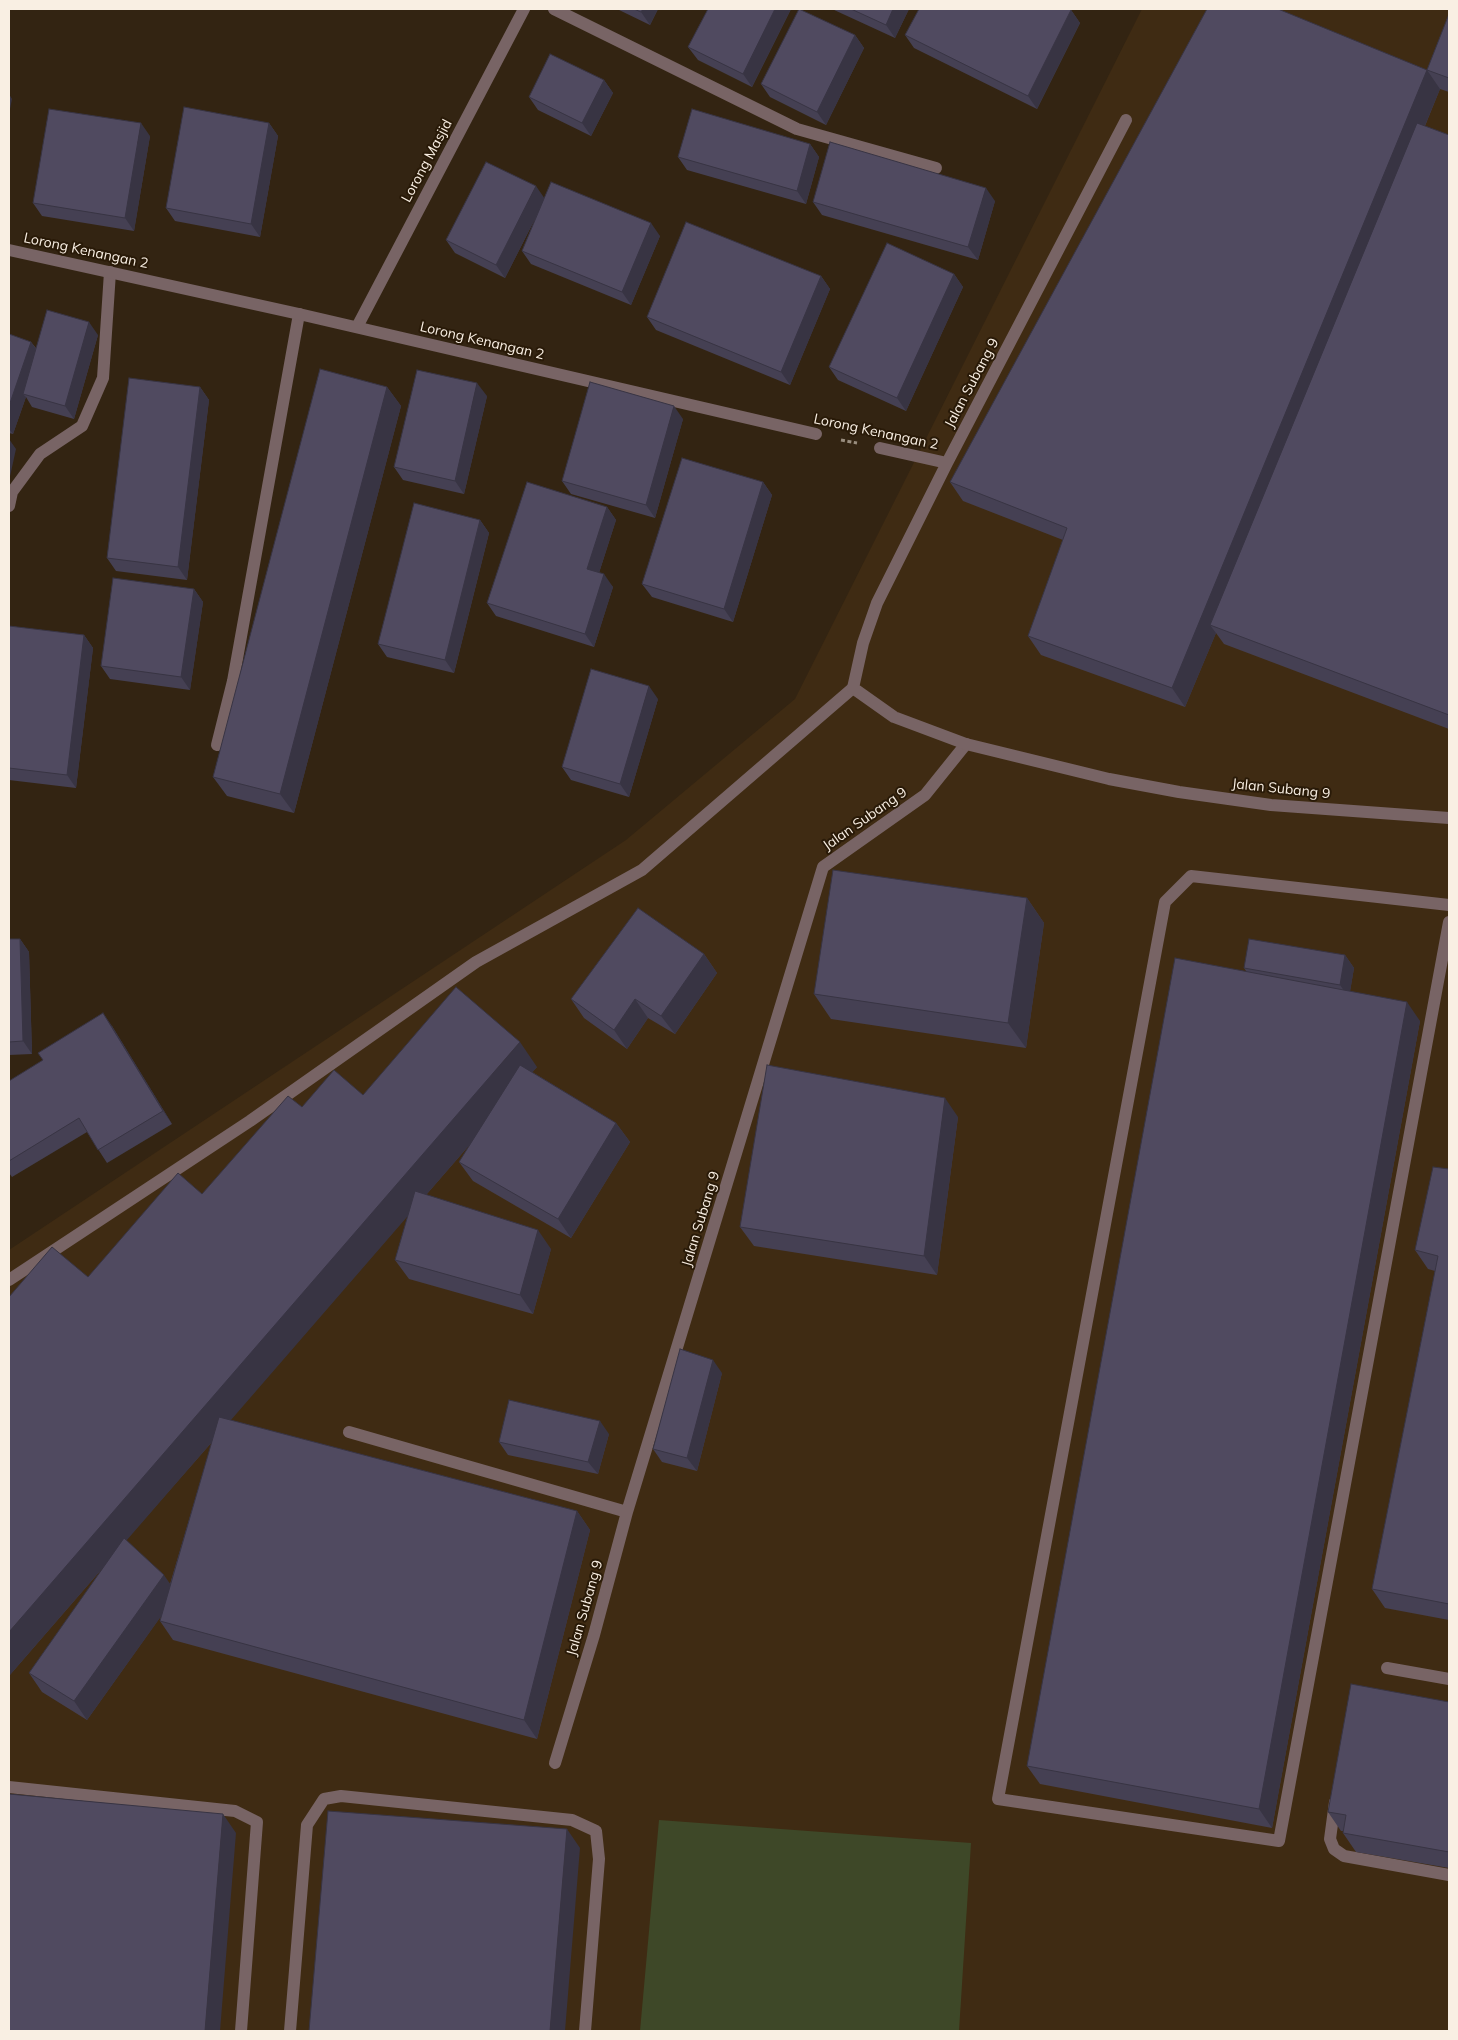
<!DOCTYPE html>
<html>
<head>
<meta charset="utf-8">
<style>
  body { margin:0 }
  #map { position:relative; width:1458px; height:2040px; overflow:hidden; background:#332412; font-family:Mulish,sans-serif }
  canvas { display:block }
  .frame { position:absolute; inset:0; border:10px solid #f9efe3; pointer-events:none }
</style>
</head>
<body>
<div id="map">
<canvas width="1458" height="2040"></canvas>
<div class="frame"></div>
</div>
<script>
const ctx = document.querySelector('canvas').getContext('2d');
ctx.lineJoin = 'round';
function fill(path, color) { ctx.fillStyle = color; ctx.fill(path, 'evenodd'); }
const shape = rows => new Path2D(rows.map(r => 'M' + r).join(''));
function strokePath(path, color, width, dash) { ctx.strokeStyle = color; ctx.lineWidth = width; ctx.lineCap = dash ? 'butt' : 'round'; ctx.setLineDash(dash || []); ctx.stroke(path); }
function drawText(font, color, halo, rows, align = 'center') {
  ctx.font = font + ' Mulish,sans-serif'; ctx.lineWidth = 4; ctx.setLineDash([]); ctx.textBaseline = 'middle'; ctx.strokeStyle = halo; ctx.fillStyle = color; for (const [text, x, y, turn = 0] of rows) {
    ctx.save(); ctx.translate(x, y); ctx.rotate((+turn || 0) * Math.PI / 180); ctx.textAlign = isNaN(turn) ? turn : align; if (halo) ctx.strokeText(text, 0, 0); ctx.fillText(text, 0, 0); ctx.restore();
  }
}
const built = shape([
  [1142,9,1449,9,1449,2031,9,2031,9,1250,626,840,795,699]
]);
const green = shape([
  [659,1820,971,1843,959,2031,640,2031]
]);
const path = shape([
  [841,440,857,443]
]);
const service = shape([
  [9,506,12,492,40,454,82,426,103,378,110,272],
  [217,745,233,681,299,314],
  [1449,905,1191,876,1165,902,998,1799,1279,1841,1449,922],
  [9,1280,250,1121,476,962,642,870,853,688],
  [349,1432,627,1512],
  [1387,1668,1449,1679],
  [555,1763,594,1635,627,1512,823,867,925,795,966,744],
  [9,1787,235,1811,257,1822,241,2031],
  [1335,1802,1330,1839,1334,1849,1344,1856,1449,1875],
  [290,2031,307,1825,324,1799,341,1796,572,1820,596,1831,599,1859,585,2031]
]);
const minor = shape([
  [554,9,797,129,936,168],
  [1126,120,947,463,877,603,863,643,853,688,894,717,966,744,1109,779,1179,792,1271,805,1449,818],
  [9,250,299,314,816,434],
  [357,327,524,9],
  [880,448,947,463]
]);
const wall = shape([
  [617,9,658,9,650,25],
  [708,9,791,9,752,87,698,60,688,47],
  [832,9,909,9,895,38],
  [1071,10,1080,23,1037,109,914,48,905,35],
  [1449,14,1449,92,1440,89,1425,126,1449,135,1449,729,1224,644,1216,633,1185,707,1041,655,1028,636,1063,540,963,501,950,482,1427,70],
  [855,35,864,48,826,125,770,97,761,84],
  [604,80,613,93,591,136,538,110,529,97],
  [269,123,278,136,260,237,175,221,166,208],
  [150,136,134,231,42,216,33,203],
  [810,144,819,157,806,204,687,170,678,157],
  [544,198,660,236,631,305,531,264,522,251,536,217,505,278,455,253,446,240],
  [995,201,978,260,822,215,813,202],
  [954,274,963,287,906,411,838,380,829,367],
  [821,276,830,289,790,385,656,330,647,317],
  [9,334,31,342,36,348,98,335,74,419,32,407,26,397,13,434,9,433],
  [200,387,209,400,187,580,116,571,107,558],
  [387,387,401,406,294,813,227,796,213,777],
  [487,396,464,494,403,480,394,467],
  [683,419,655,518,571,494,562,481],
  [763,482,772,495,733,622,652,597,642,584],
  [607,507,616,520,599,573,613,587,594,647,496,616,487,603],
  [480,520,489,533,454,673,387,657,378,644],
  [194,589,203,602,190,690,110,679,101,666],
  [9,626,84,635,93,648,76,788,9,780],
  [658,699,629,797,571,780,562,767],
  [1027,898,1044,923,1026,1048,831,1019,814,994],
  [9,939,20,939,29,952,32,1054,9,1055],
  [704,954,717,973,675,1034,648,1018,627,1049,584,1018,571,999],
  [1345,955,1354,968,1350,991,1420,1021,1272,1828,1040,1784,1027,1766,1246,971,1244,968],
  [112,1026,172,1124,107,1163,87,1132,12,1177,9,1173,9,1081],
  [537,1067,532,1072,616,1123,630,1142,571,1238,473,1181,459,1162,472,1142,426,1195,551,1249,533,1314,409,1279,395,1260,408,1215,230,1420,577,1511,590,1530,537,1739,173,1640,160,1621,161,1616,87,1720,42,1692,29,1673,107,1563,9,1676,88,1277,202,1194,302,1107,363,1095],
  [212,1442,170,1584,126,1540],
  [958,1117,937,1275,754,1246,740,1227],
  [1449,1169,1449,1620,1385,1608,1372,1589,1435,1271,1428,1269,1415,1250],
  [722,1373,697,1471,662,1462,653,1449],
  [609,1434,598,1474,508,1455,499,1442],
  [1449,1702,1449,1868,1356,1852,1343,1833,1343,1831,1341,1831,1328,1812]
]);
const shadedWall = shape([
  [643,9,658,9,650,25,641,12],
  [775,9,791,9,752,87,743,74],
  [893,9,909,9,895,38,886,25],
  [1071,10,1080,23,1037,109,1028,96],
  [855,35,864,48,826,125,817,112],
  [1427,70,1440,89,1218,628,1210,625,1216,633,1185,707,1172,688],
  [604,80,613,93,591,136,582,123],
  [9,94,12,99,9,114],
  [141,123,150,136,134,231,125,218],
  [269,123,278,136,260,237,251,224],
  [810,144,819,157,806,204,797,191],
  [536,186,545,199,505,278,496,265],
  [986,188,995,201,978,260,968,247],
  [651,223,660,236,631,305,622,292],
  [954,274,963,287,906,411,897,398],
  [821,276,830,289,790,385,781,372],
  [89,322,98,335,74,419,65,406],
  [31,342,40,355,23,394,26,397,13,434,9,429,9,406],
  [477,383,487,396,464,494,455,481],
  [200,387,209,400,187,580,178,567],
  [387,387,401,406,294,813,280,794],
  [674,406,683,419,655,518,646,505],
  [9,439,16,449,9,481],
  [763,482,772,495,733,622,724,609],
  [607,507,616,520,596,582,587,569],
  [480,520,489,533,454,673,445,660],
  [604,574,613,587,594,647,585,634],
  [194,589,203,602,190,690,181,677],
  [84,635,93,648,76,788,67,775],
  [649,686,658,699,629,797,620,784],
  [1027,898,1044,923,1026,1048,1008,1023],
  [20,939,29,952,32,1054,23,1041],
  [704,954,717,973,675,1034,661,1016],
  [1345,955,1354,968,1349,998,1340,985],
  [635,999,648,1018,627,1049,614,1030],
  [1407,1002,1420,1021,1272,1828,1259,1809],
  [103,1013,112,1026,172,1124,163,1111],
  [520,1042,537,1067,9,1676,9,1632],
  [945,1098,958,1117,937,1275,924,1256],
  [616,1123,630,1142,571,1238,558,1219],
  [538,1230,551,1249,533,1314,520,1295],
  [713,1360,722,1373,697,1471,687,1458],
  [600,1421,609,1434,598,1474,588,1462],
  [577,1511,590,1530,537,1739,524,1720],
  [164,1575,177,1594,87,1720,74,1701],
  [223,1814,236,1833,220,2031,205,2031],
  [567,1829,580,1848,565,2031,550,2031]
]);
const building = shape([
  [634,9,643,9,641,12,634,9],
  [708,9,775,9,743,74,688,47,708,9],
  [799,9,855,35,817,112,761,84,799,9],
  [851,9,893,9,886,25,851,9],
  [919,9,1068,9,1071,10,1028,96,905,35,919,9],
  [1207,9,1278,9,1427,70,1172,688,1028,636,1067,528,950,482,1207,9],
  [1449,14,1449,78,1427,70,1449,14],
  [550,54,604,80,582,123,529,97,550,54],
  [184,107,269,123,251,224,166,208,184,107],
  [49,109,141,123,125,218,33,203,49,109],
  [692,109,810,144,797,191,678,157,692,109],
  [1417,123,1449,135,1449,715,1210,625,1417,123],
  [830,142,986,188,968,247,813,202,830,142],
  [486,162,536,186,496,265,446,240,486,162],
  [551,182,651,223,622,292,522,251,551,182],
  [686,222,821,276,781,372,647,317,686,222],
  [887,243,954,274,897,398,829,367,887,243],
  [47,310,89,322,65,406,23,394,47,310],
  [9,334,31,342,9,406,9,334],
  [320,369,387,387,280,794,213,777,320,369],
  [417,370,477,383,455,481,394,467,417,370],
  [129,378,200,387,178,567,107,558,129,378],
  [590,382,674,406,646,505,562,481,590,382],
  [682,458,763,482,724,609,642,584,682,458],
  [527,482,607,507,587,569,604,574,585,634,487,603,527,482],
  [414,503,480,520,445,660,378,644,414,503],
  [113,578,194,589,181,677,101,666,113,578],
  [9,626,84,635,67,775,9,768,9,626],
  [591,669,649,686,620,784,562,767,591,669],
  [833,870,1027,898,1008,1023,814,994,833,870],
  [638,908,704,954,661,1016,635,999,614,1030,571,999,638,908],
  [9,939,20,939,23,1041,9,1042,9,939],
  [1249,939,1345,955,1340,985,1244,968,1249,939],
  [1175,958,1407,1002,1259,1809,1027,1766,1175,958],
  [456,987,520,1042,9,1632,9,1297,52,1247,88,1277,178,1173,202,1194,288,1096,302,1107,334,1070,363,1095,456,987],
  [103,1013,163,1111,98,1150,79,1118,9,1161,9,1081,43,1060,38,1053,103,1013],
  [520,1065,616,1123,558,1219,459,1162,520,1065],
  [767,1065,945,1098,924,1256,740,1227,767,1065],
  [1433,1167,1449,1169,1449,1604,1372,1589,1438,1256,1415,1250,1433,1167],
  [415,1191,538,1230,520,1295,395,1260,415,1191],
  [680,1349,713,1360,687,1458,653,1449,680,1349],
  [509,1400,600,1421,588,1462,499,1442,509,1400],
  [219,1417,577,1511,524,1720,160,1621,219,1417],
  [124,1538,164,1575,74,1701,29,1673,124,1538],
  [1351,1684,1449,1702,1449,1852,1343,1833,1346,1815,1328,1812,1351,1684],
  [9,1794,223,1814,205,2031,9,2031,9,1794],
  [328,1811,567,1829,550,2031,309,2031,328,1811]
]);
const streetNames = [
  ["Lorong Masjid",427,161,-62],
  ["Lorong Kenangan 2",86,251,12],
  ["Lorong Kenangan 2",482,341,13],
  ["Jalan Subang 9",972,383,-62],
  ["Lorong Kenangan 2",876,432,12],
  ["Jalan Subang 9",1281,789,6],
  ["Jalan Subang 9",865,819,-35],
  ["Jalan Subang 9",701,1219,-73],
  ["Jalan Subang 9",585,1608,-74]
];
fill(built, '#3f2b13');
fill(green, '#3e4828');
strokePath(path, '#998d7e', 3, [4, 2.5]);
strokePath(service, '#786465', 12);
strokePath(minor, '#786465', 12);
fill(wall, '#454053');
fill(shadedWall, '#383443');
fill(building, '#504a60');
strokePath(building, '#383443', 1);
drawText('14px', '#f9efe3', '#291a08', streetNames);
</script>
</body>
</html>
